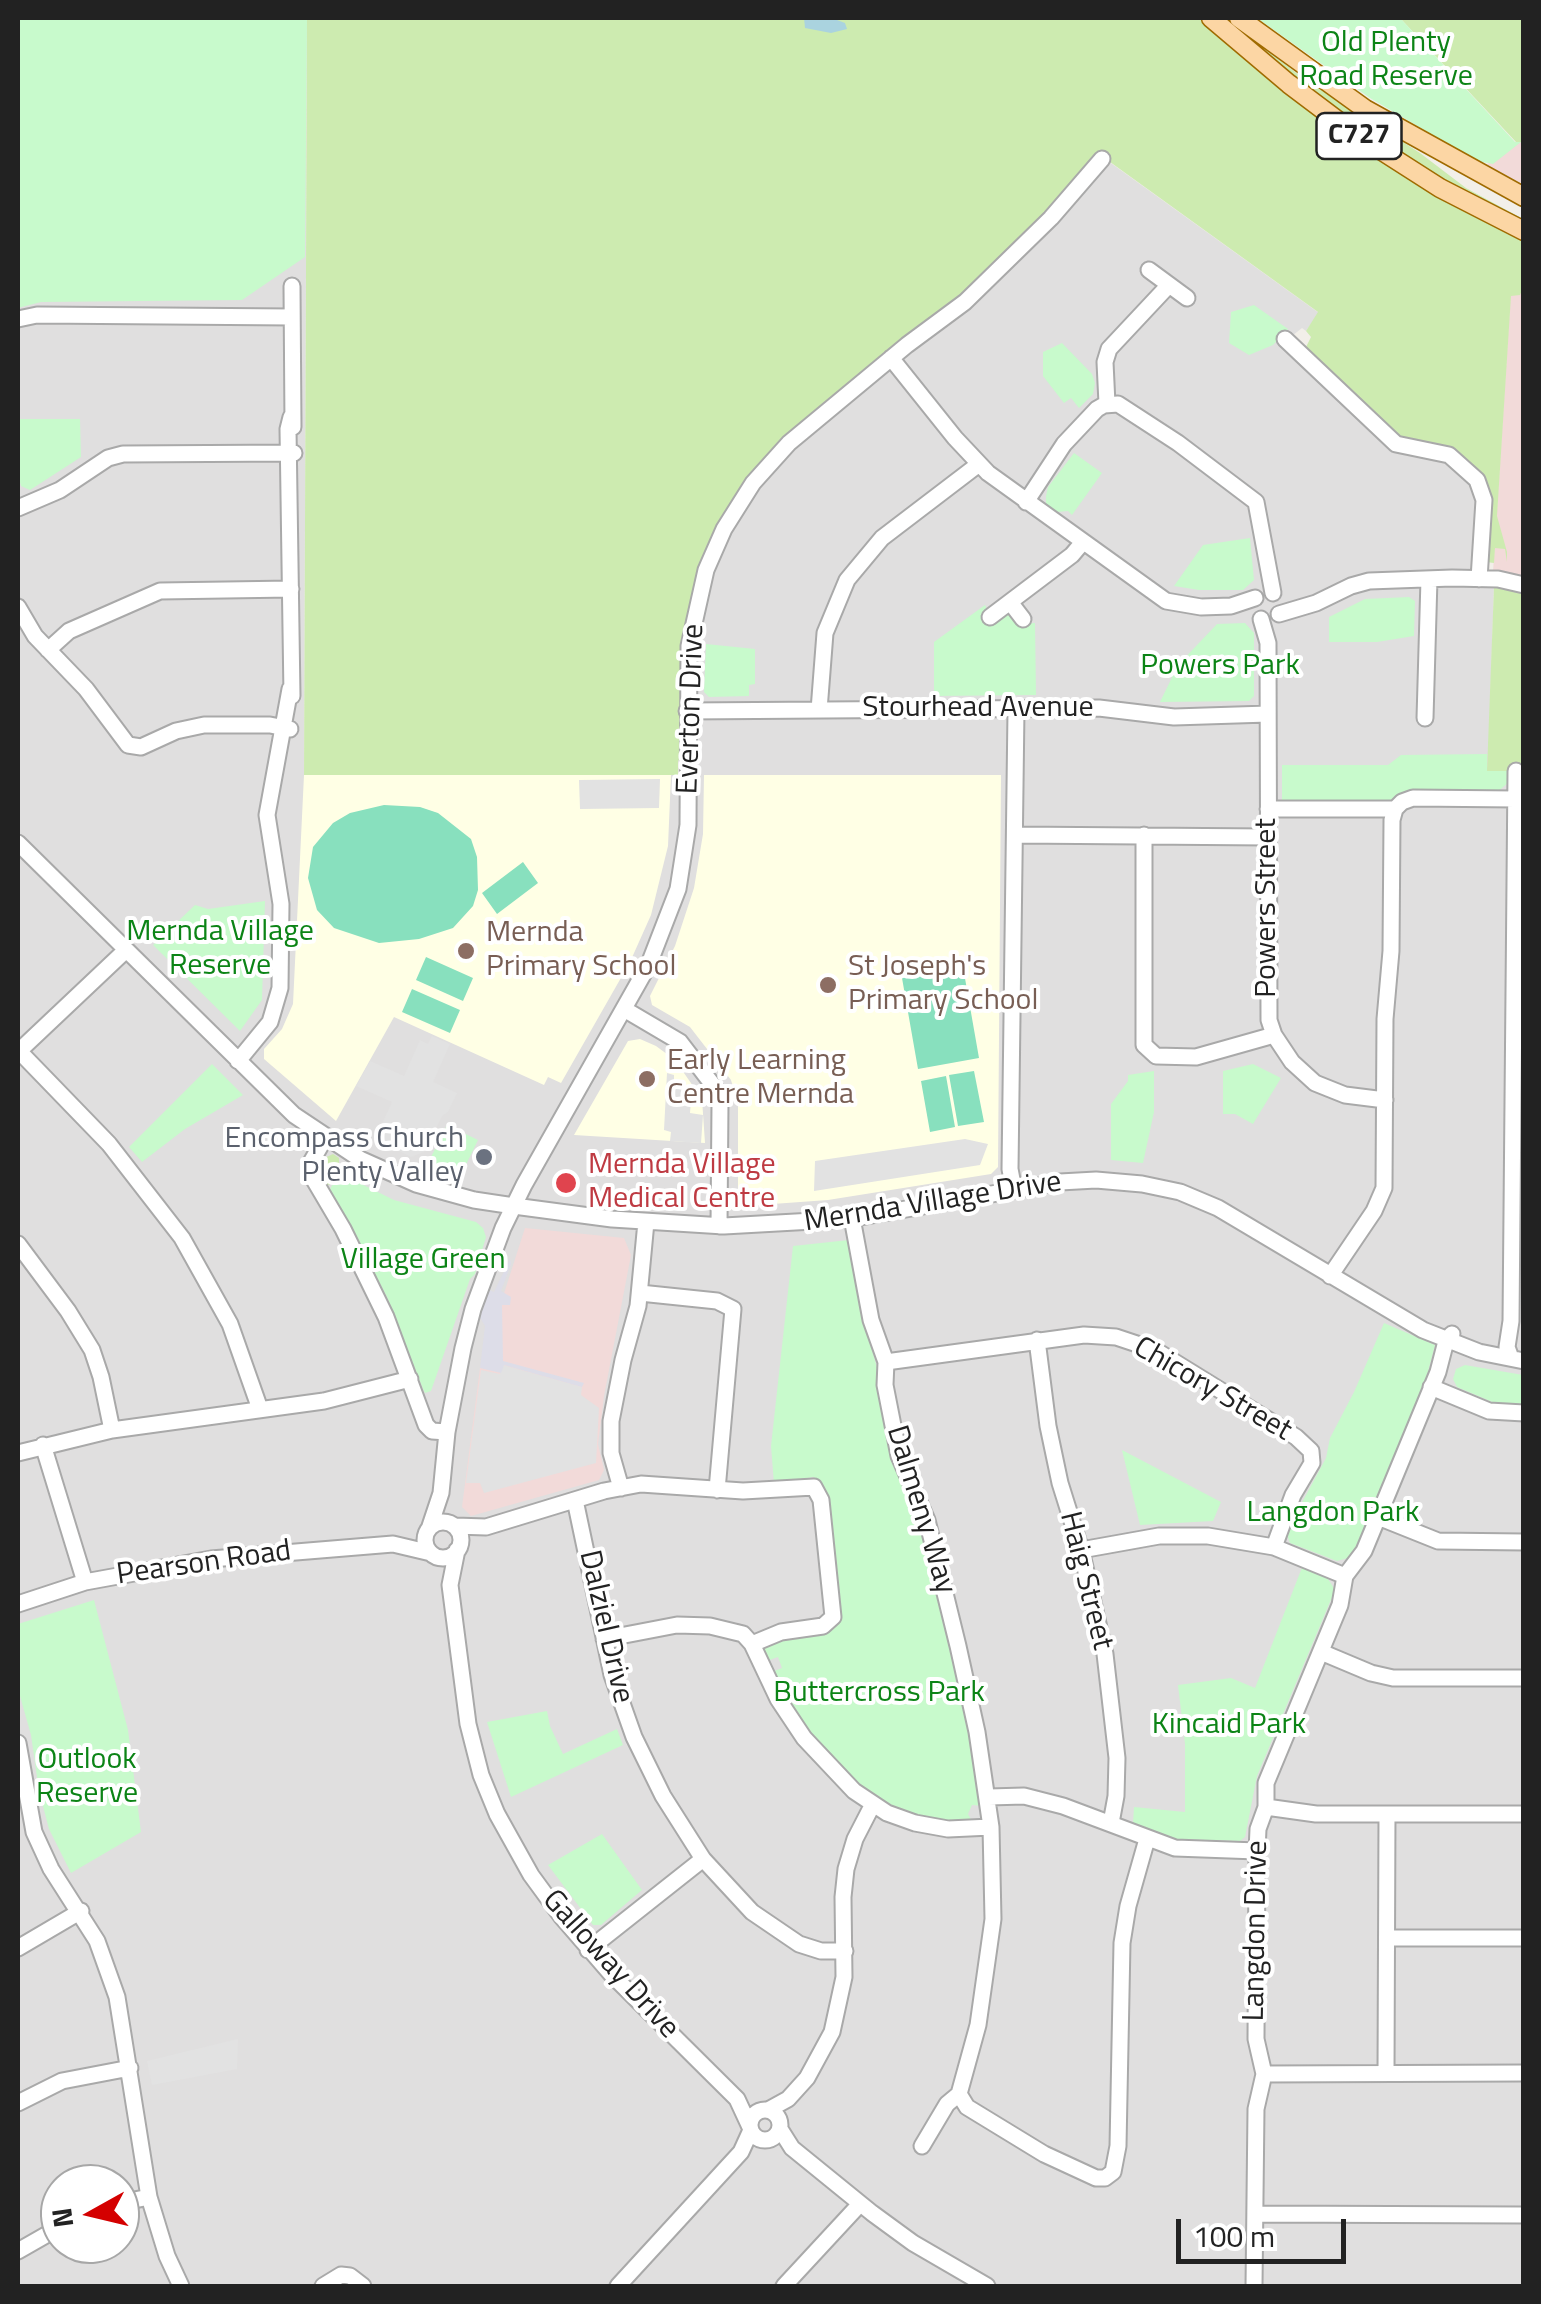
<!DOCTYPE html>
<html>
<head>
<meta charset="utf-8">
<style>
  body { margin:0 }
  #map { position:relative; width:1541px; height:2304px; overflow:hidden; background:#f2efe9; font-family:"Titillium Web",sans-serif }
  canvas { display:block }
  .frame { position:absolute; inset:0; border:20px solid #222; pointer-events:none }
  .north { position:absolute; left:40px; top:2164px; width:100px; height:100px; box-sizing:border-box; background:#fff; border:2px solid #a7a7a7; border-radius:50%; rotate:262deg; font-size:28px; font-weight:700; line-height:40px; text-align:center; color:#222 }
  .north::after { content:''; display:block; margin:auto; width:35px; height:45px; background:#d40000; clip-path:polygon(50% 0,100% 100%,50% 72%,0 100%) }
  .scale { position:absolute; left:1176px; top:2219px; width:170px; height:45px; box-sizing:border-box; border:5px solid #222; border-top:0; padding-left:12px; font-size:30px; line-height:35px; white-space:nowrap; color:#222; -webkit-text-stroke:8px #fff; paint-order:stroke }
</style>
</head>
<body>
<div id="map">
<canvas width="1541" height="2304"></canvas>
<div class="frame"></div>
<div class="north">N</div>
<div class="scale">100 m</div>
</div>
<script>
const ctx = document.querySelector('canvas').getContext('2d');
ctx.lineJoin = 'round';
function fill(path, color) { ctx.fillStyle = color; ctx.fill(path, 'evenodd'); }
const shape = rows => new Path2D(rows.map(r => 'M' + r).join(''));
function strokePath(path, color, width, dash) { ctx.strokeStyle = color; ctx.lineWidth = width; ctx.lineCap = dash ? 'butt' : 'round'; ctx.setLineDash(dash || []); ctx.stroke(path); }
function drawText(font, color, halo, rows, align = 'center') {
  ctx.font = font + ' "Titillium Web",sans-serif'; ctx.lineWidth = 8; ctx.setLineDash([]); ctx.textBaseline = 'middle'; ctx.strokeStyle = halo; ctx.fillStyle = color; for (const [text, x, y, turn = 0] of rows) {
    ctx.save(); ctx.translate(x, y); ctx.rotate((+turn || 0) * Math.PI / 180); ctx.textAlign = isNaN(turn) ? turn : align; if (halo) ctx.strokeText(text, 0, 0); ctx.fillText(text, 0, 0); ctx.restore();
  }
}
const residential = shape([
  [18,18,307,18,304,775,694,775,693,679,700,614,719,555,747,502,787,454,978,298,1108,161,1319,313,1306,331,1302,328,1292,336,1389,446,1401,454,1447,460,1473,485,1477,499,1472,584,1494,586,1488,771,1524,771,1523,2286,18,2286],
  [60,2184,120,2184,120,2244,60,2244]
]);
const commercial = shape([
  [1516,142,1523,142,1523,184,1482,163,1486,165],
  [1523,276,1523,577,1493,572,1511,288],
  [525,1228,624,1238,631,1255,604,1396,598,1444,604,1470,599,1480,471,1516,462,1507,480,1368]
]);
const education = shape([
  [304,775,671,775,668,846,651,915,630,962,561,1083,548,1077,544,1085,394,1017,336,1121,264,1059,264,1049,282,1029,293,1004],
  [704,775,1001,775,998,1167,991,1174,828,1200,745,1206,738,1199,738,1104,731,1080,690,1027,652,1005,650,996,675,946,694,888,703,834],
  [640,1039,656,1046,675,1060,702,1099,705,1143,574,1135,628,1041]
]);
const grass = shape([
  [307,18,1201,18,1284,91,1354,144,1415,183,1523,241,1523,287,1520,295,1511,296,1497,516,1507,552,1507,562,1505,549,1495,548,1494,563,1486,562,1477,471,1456,452,1399,439,1305,349,1311,337,1306,331,1318,312,1099,154,1041,220,947,310,808,419,700,570,685,630,682,756,678,761,678,775,304,775],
  [1400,18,1523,18,1523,142,1516,142],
  [1244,33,1303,78,1420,153,1466,188,1523,219,1523,225,1454,188,1345,119,1242,36],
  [1494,586,1523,592,1524,771,1487,771],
  [333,1154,339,1158,339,1165,331,1184,325,1186,316,1170,318,1161]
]);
const park = shape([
  [18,18,307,18,305,257,242,300,41,302,18,308],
  [1257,18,1376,18,1379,20,1400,18,1515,142,1521,142,1493,164,1477,161,1370,98],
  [1254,305,1288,329,1273,345,1249,355,1229,343,1231,312],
  [1062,343,1092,374,1095,383,1093,394,1079,408,1071,398,1064,403,1043,376,1043,352],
  [18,419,80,419,81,457,30,490,21,486,18,475],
  [1074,453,1102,473,1072,515,1068,511,1057,512,1046,504,1046,496,1048,487],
  [1250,538,1254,580,1243,590,1199,590,1174,586,1203,545],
  [1409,597,1415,601,1414,636,1377,642,1329,642,1329,617,1365,599],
  [985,605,988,611,1012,616,1021,624,1035,623,1036,695,934,696,934,642],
  [1245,623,1254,633,1254,696,1249,701,1160,702,1178,665,1217,624],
  [706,644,755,649,755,684,749,685,749,696,709,697,704,692],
  [1487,754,1487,771,1509,771,1509,782,1496,793,1406,791,1387,802,1282,801,1282,765,1388,765,1401,755],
  [265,901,262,1000,240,1031,153,945,195,905,208,909],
  [212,1064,243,1095,185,1129,142,1162,129,1147],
  [1253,1064,1281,1078,1253,1124,1235,1114,1223,1114,1223,1071],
  [1154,1071,1154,1112,1143,1163,1111,1160,1111,1104,1128,1081,1128,1075],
  [447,1125,478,1140,460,1177,427,1165],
  [339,1173,394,1200,476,1222,483,1228,486,1237,475,1274,470,1279,431,1391,425,1393,423,1389,387,1297,330,1189],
  [849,1240,870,1343,925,1536,978,1766,983,1806,972,1805,968,1814,973,1823,946,1824,896,1811,858,1787,802,1727,769,1673,782,1668,778,1657,764,1662,762,1655,767,1643,780,1637,820,1632,833,1628,839,1620,825,1489,821,1481,813,1477,774,1484,771,1446,793,1246],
  [1384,1323,1435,1345,1426,1379,1355,1549,1348,1558,1337,1561,1290,1543,1286,1532,1326,1458,1330,1438,1354,1392],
  [1465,1365,1523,1375,1523,1404,1497,1404,1457,1387,1453,1379,1456,1369],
  [1122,1450,1221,1502,1213,1521,1140,1525],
  [1303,1565,1325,1574,1335,1590,1257,1776,1245,1837,1240,1841,1177,1839,1133,1823,1134,1807,1185,1812,1185,1744,1178,1685,1231,1678,1255,1688],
  [94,1600,128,1730,141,1832,71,1873,49,1829,39,1791,31,1735,18,1689,18,1624],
  [547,1711,550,1726,563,1754,617,1729,623,1745,511,1797,487,1722],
  [602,1834,642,1890,601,1925,593,1925,548,1865]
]);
const pitch = shape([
  [384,805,420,807,438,813,471,839,477,857,478,890,473,906,453,928,419,939,379,943,334,928,317,910,308,878,313,847,333,823,350,813],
  [523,862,538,883,497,914,482,893],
  [426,957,473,978,463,1001,416,980],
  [963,967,979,1058,918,1069,902,978],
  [412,989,460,1010,450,1033,402,1012],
  [974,1071,984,1122,958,1126,949,1075],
  [946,1076,955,1127,930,1132,921,1081]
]);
const parking = shape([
  [660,779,659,808,580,809,579,780],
  [432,1036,450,1044,433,1082,457,1093,448,1112,442,1116,424,1152,411,1157,375,1139,392,1102,356,1086,370,1061,404,1076,420,1040,428,1044],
  [667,1073,674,1075,674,1086,692,1086,690,1113,703,1115,701,1143,670,1141,671,1132,664,1130],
  [965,1139,988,1144,980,1165,814,1191,815,1161],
  [503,1365,582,1387,581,1395,599,1408,596,1463,484,1493,480,1483,466,1483,481,1370,500,1374],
  [238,2039,237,2069,152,2085,147,2061]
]);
const plaza = shape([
  [510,1259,511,1264,501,1291,511,1297,510,1305,502,1305,503,1361,584,1383,582,1387,504,1365,501,1373,480,1368,485,1326,479,1316,489,1290,494,1292]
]);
const water = shape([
  [804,18,837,20,845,23,847,29,831,33,805,28]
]);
const minor = shape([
  [1149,270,1187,298],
  [292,286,293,427],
  [18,319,37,315,292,317],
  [1285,339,1396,444,1449,455,1477,480,1484,500,1479,579],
  [891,358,955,438,988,473,1166,601,1201,607,1231,606,1255,598],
  [1107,404,1105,362,1109,349,1169,285],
  [291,417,288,429,292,696],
  [1026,502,1064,444,1097,409,1104,405,1118,404,1178,443,1256,502,1273,593],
  [18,508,60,490,108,458,123,454,294,453],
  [1010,602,1023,619],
  [18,607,35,636,86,689,128,745,141,747,176,731,204,725,270,725,290,729],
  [1279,614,1316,603,1351,586,1369,581,1452,578,1498,579,1524,585],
  [990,617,1072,555,1083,542],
  [1261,619,1268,643,1269,1020,1274,1035,1292,1062,1315,1083,1345,1095,1385,1100],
  [48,650,69,631,160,591,291,589],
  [819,710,825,633,847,580,882,538,979,464],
  [687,711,1099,708,1174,717,1268,714],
  [1425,718,1429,579],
  [1268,809,1395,809,1402,802,1413,798,1516,799],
  [1015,835,1268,837],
  [1144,835,1144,1045,1156,1056,1196,1057,1274,1035],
  [18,843,294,1115,360,1159,416,1184,474,1200,514,1206,612,1219,724,1226,849,1219,1060,1182,1096,1180,1142,1184,1180,1192,1218,1208,1423,1330,1479,1352,1524,1361],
  [624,1009,680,1042,716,1089,720,1103,719,1226],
  [18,1050,109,1144,182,1238,230,1324,260,1409],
  [18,1052,126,950],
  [238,1061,270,1022,280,988,281,904,267,815,290,689],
  [325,1138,310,1164,310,1173,343,1229,386,1317,426,1425,432,1431,447,1432],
  [1014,1190,1010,1169,1016,710],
  [852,1218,871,1320,886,1362,885,1385,899,1456,927,1520,958,1646,977,1732,991,1827,993,1919,978,2025,959,2094,947,2104,922,2146],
  [18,1244,68,1311,92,1350,101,1377,112,1430],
  [1330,1276,1374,1211,1384,1188,1385,1019,1391,951,1392,820,1395,809],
  [640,1293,717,1301,733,1309,717,1490],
  [1037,1340,1048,1426,1060,1483,1081,1550,1105,1654,1117,1758,1116,1796,1111,1823],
  [1511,1358,1507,1347,1511,1321,1516,771],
  [886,1362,1084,1335,1116,1337,1155,1350,1296,1437,1311,1451,1312,1463,1293,1495,1274,1547],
  [1431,1387,1489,1411,1524,1413],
  [43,1445,85,1582],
  [18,1453,112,1430,324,1401,410,1379],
  [621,1488,611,1453,611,1421,623,1360,638,1306,646,1222],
  [575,1500,612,1675,634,1737,663,1796,703,1859,752,1912,799,1944,821,1951,845,1951],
  [1378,1517,1438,1541,1524,1542],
  '425 1540a18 18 0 1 1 36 0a18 18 0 1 1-36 0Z',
  [455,1526,486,1527,604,1491,641,1484,743,1491,814,1487,821,1500,833,1617,823,1626,781,1632,752,1644],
  [429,1529,441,1493,447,1432,463,1348,473,1309,503,1228,524,1185,649,964,678,889,688,825,689,646,706,570,724,529,753,483,789,443,907,345,965,302,1051,218,1102,159],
  [457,1550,450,1585,468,1724,481,1775,497,1814,531,1875,561,1916,612,1975,737,2099,750,2127],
  [1081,1550,1159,1536,1208,1536,1274,1547,1345,1576],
  [18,1604,85,1582,211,1559,393,1544,431,1553],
  [604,1639,677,1625,710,1626,743,1634,752,1644,778,1699,804,1738,854,1791,887,1813,915,1823,948,1829,991,1827],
  [1321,1652,1371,1673,1393,1678,1524,1678],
  [18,1743,34,1832,51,1869,97,1941,117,1997,149,2197,167,2256,181,2286],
  [989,1797,1024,1796,1063,1806,1175,1848,1257,1851],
  [1266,1807,1316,1814,1524,1814],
  [1387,1938,1524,1938],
  [18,1948,81,1911],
  [588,1950,703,1859],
  [1386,2073,1387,1814],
  [1264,2074,1524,2073],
  [959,2094,967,2107,1044,2154,1096,2178,1105,2178,1113,2172,1118,2146,1122,1943,1128,1906,1147,1839],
  [18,2103,62,2081,130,2068],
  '750 2125a15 15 0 1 1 30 0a15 15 0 1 1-30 0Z',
  [768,2110,788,2099,807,2078,832,2032,844,1977,843,1897,846,1869,855,1839,873,1804],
  [780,2129,792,2148,872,2213,913,2243,987,2286],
  [120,2203,149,2197],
  [1256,2214,1524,2215],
  [18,2251,60,2227],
  [323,2286,341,2275,350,2276,363,2286],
  [618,2286,741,2152,751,2130],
  [784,2286,860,2204],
  [1254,2286,1256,2109,1264,2074,1256,2039,1257,1851,1258,1829,1266,1807,1266,1783,1340,1605,1345,1576,1364,1551,1438,1372,1446,1341,1452,1334]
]);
const major = shape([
  [1211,18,1289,84,1354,133,1440,188,1524,231],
  [1239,18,1365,109,1524,197]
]);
const markers = [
  [466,951,10,"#8d6e63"],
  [828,985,10,"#8d6e63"],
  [647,1079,10,"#8d6e63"],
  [484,1157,10,"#6b7280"],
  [566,1183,12,"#e0444e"]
];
const shields = [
  [1359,136,85]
];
const shieldNames = [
  ["C727",1359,136]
];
const parkNames = [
  ["Old Plenty",1386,44],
  ["Road Reserve",1386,78],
  ["Powers Park",1220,667],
  ["Mernda Village",220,933],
  ["Reserve",220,967],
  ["Village Green",423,1261],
  ["Langdon Park",1333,1514],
  ["Buttercross Park",879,1694],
  ["Kincaid Park",1229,1726],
  ["Outlook",87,1761],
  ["Reserve",87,1795]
];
const streetNames = [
  ["Everton Drive",692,709,-88],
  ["Stourhead Avenue",978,709],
  ["Powers Street",1268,908,-90],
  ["Mernda Village Drive",933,1203,-9],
  ["Chicory Street",1212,1390,30],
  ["Dalmeny Way",920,1510,73],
  ["Pearson Road",204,1564,-8],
  ["Haig Street",1085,1581,76],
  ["Dalziel Drive",605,1627,77],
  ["Langdon Drive",1257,1931,-89],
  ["Galloway Drive",610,1965,48]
];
const educationNames = [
  ["Mernda",486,934],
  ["Primary School",486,968],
  ["St Joseph's",848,968],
  ["Primary School",848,1002],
  ["Early Learning",667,1062],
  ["Centre Mernda",667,1096]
];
const worshipNames = [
  ["Encompass Church",464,1140],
  ["Plenty Valley",464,1174]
];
const healthNames = [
  ["Mernda Village",588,1166],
  ["Medical Centre",588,1200]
];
fill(residential, '#e0dfdf');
fill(commercial, '#f2dad9');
fill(education, '#ffffe5');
fill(grass, '#cdebb0');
fill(park, '#c8facc');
fill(pitch, '#88e0be');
fill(parking, '#e2e2e2');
fill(plaza, '#dddde8');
fill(water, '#aad3df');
strokePath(minor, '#a9a9a9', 19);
strokePath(major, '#a06b00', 21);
strokePath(minor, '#fff', 15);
strokePath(major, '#fcd6a4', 18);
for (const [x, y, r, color] of markers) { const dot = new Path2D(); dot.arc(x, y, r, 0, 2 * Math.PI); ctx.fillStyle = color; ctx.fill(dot); strokePath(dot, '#fff', 4); }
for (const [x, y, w] of shields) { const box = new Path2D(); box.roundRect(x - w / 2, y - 23, w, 46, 8); ctx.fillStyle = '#fff'; ctx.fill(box); strokePath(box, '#222', 2.5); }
drawText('bold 28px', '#222', null, shieldNames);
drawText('30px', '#0c8416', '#fff', parkNames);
drawText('30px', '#222', '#fff', streetNames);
drawText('30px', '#785e54', '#fff', educationNames, 'left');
drawText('30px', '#5b616d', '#fff', worshipNames, 'right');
drawText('30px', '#be3a42', '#fff', healthNames, 'left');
</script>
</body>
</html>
